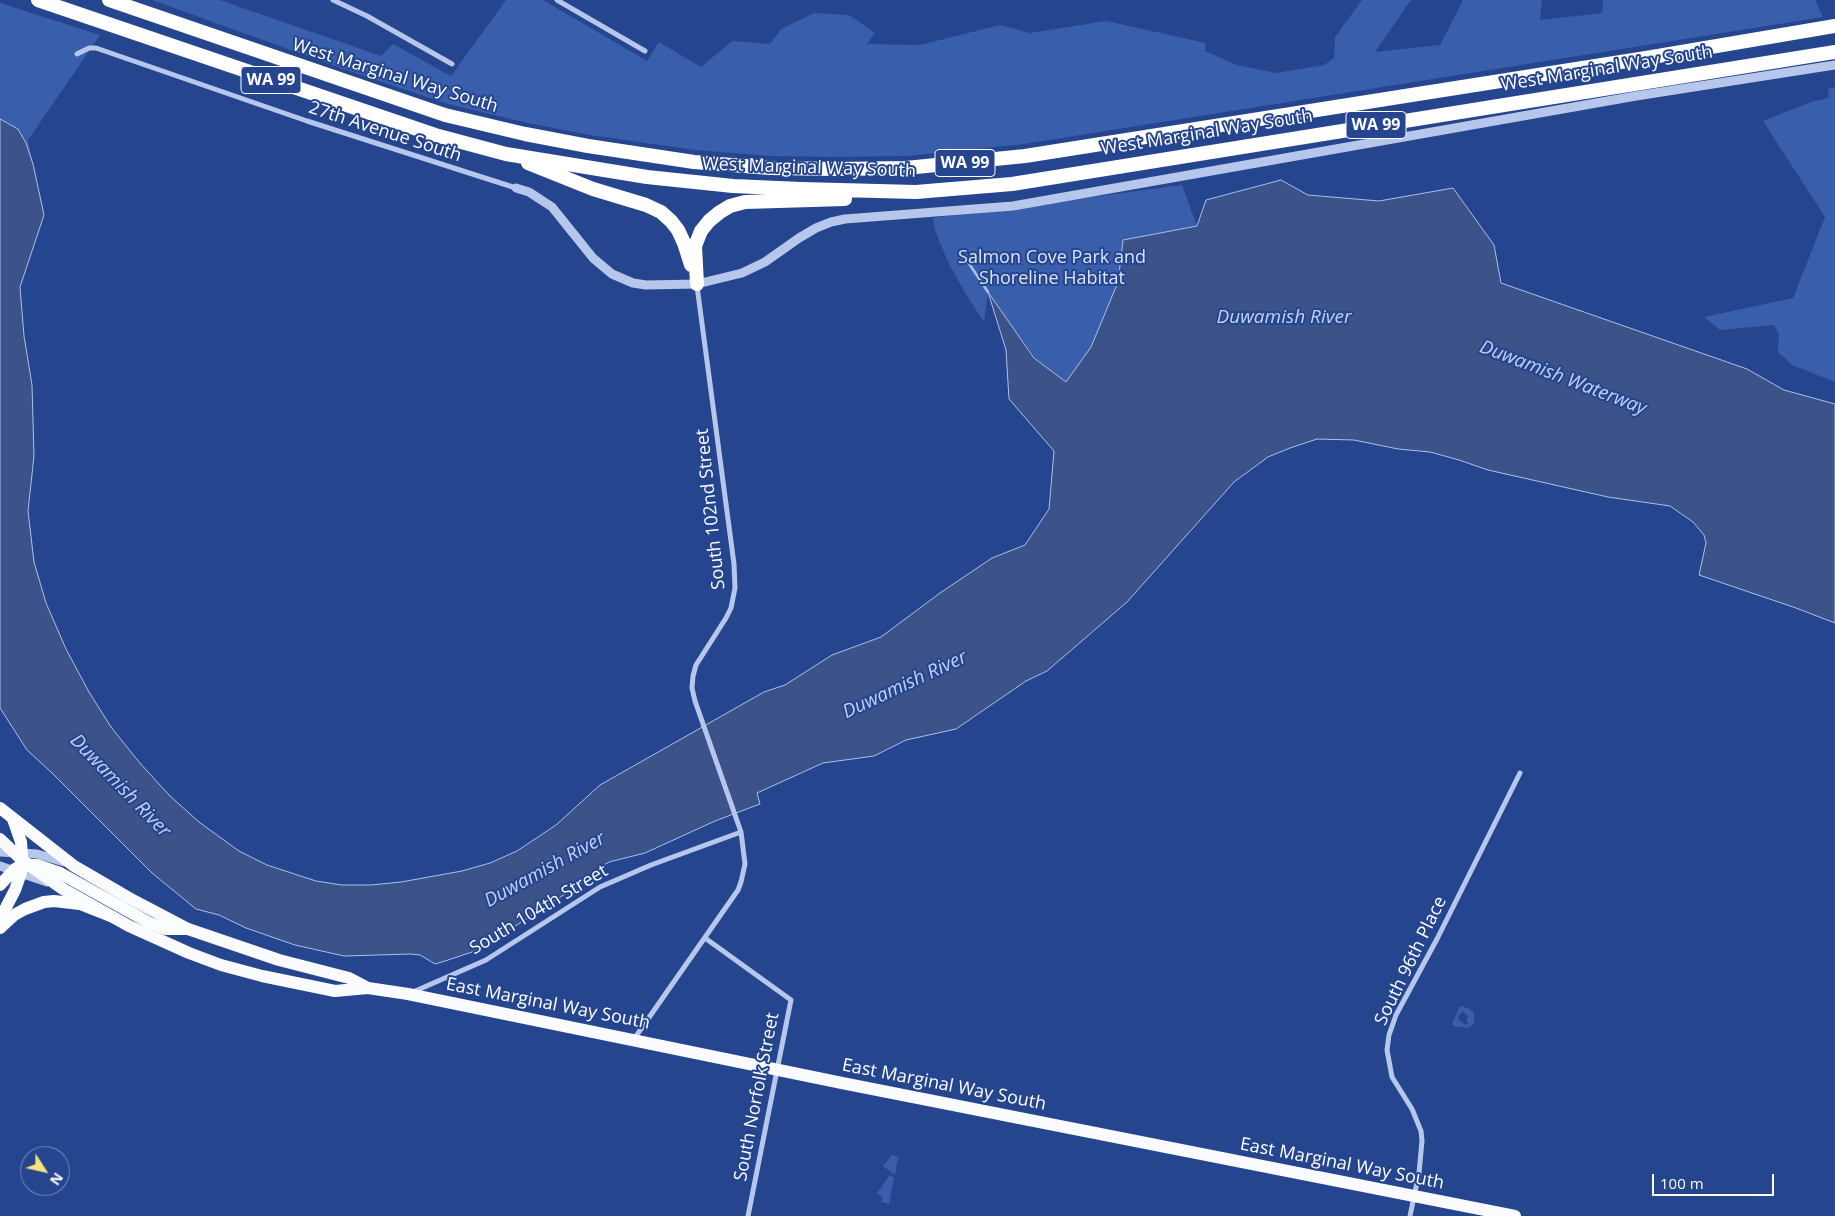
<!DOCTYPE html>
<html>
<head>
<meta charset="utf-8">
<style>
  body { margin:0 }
  #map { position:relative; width:1835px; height:1216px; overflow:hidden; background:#25458f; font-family:"Open Sans",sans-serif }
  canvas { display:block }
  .north { position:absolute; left:20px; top:1146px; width:50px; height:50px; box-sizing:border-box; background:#25458f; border:1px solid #7c8fbc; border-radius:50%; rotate:125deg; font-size:14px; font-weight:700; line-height:20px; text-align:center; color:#fff }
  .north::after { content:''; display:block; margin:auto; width:18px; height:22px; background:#f5e37a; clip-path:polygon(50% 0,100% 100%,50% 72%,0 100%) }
  .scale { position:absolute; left:1652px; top:1174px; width:122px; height:22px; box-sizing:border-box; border:2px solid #fff; border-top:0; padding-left:6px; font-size:15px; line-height:18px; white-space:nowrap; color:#fff; -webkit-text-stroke:4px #25458f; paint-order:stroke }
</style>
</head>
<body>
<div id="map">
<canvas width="1835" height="1216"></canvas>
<div class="north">N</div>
<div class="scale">100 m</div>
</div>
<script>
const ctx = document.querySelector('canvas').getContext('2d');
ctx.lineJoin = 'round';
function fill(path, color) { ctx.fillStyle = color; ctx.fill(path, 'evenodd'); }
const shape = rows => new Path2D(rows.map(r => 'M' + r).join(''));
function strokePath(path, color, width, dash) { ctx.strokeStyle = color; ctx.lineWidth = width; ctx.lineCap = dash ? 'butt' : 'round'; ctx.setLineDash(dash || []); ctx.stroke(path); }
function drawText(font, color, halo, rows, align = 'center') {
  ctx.font = font + ' "Open Sans",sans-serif'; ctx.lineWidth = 4; ctx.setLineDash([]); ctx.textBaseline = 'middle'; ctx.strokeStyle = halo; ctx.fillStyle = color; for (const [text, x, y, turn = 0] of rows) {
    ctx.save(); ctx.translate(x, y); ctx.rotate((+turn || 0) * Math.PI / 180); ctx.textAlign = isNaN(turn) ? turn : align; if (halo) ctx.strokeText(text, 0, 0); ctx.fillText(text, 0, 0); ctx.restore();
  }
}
const green = shape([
  [152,0,220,0,381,56,393,44,451,76,506,0,543,0,647,61,659,42,701,67,732,41,770,44,781,29,814,13,849,15,875,33,867,44,920,45,1000,25,1030,33,1106,21,1206,43,1205,51,1237,65,1276,73,1324,65,1334,58,1335,37,1362,0,1411,0,1375,52,1440,45,1463,0,1542,0,1540,20,1602,13,1603,0,1815,0,1823,17,1024,144,906,156,837,157,770,156,695,150,590,135,528,123,448,104,343,69],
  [0,3,100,35,28,140,33,164,26,143,18,129,0,119],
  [1835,87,1835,382,1792,365,1778,352,1779,334,1774,325,1720,330,1704,317,1793,298,1825,217,1763,121,1811,102,1829,98,1828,89],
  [1182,185,1197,226,1123,240,1118,282,1091,347,1066,382,1035,358,988,293,984,322,965,293,948,262,935,230,933,218],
  [1460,1006,1468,1008,1474,1013,1474,1023,1469,1028,1454,1026,1452,1024],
  [1463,1012,1468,1016,1466,1021,1468,1023,1466,1025,1459,1020,1458,1016],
  [892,1155,898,1157,895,1175,883,1166],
  [890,1175,894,1178,889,1204,882,1202,880,1203,883,1198,877,1193]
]);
const water = shape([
  [0,119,18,129,26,143,33,164,44,215,20,287,24,336,32,385,34,456,28,511,34,562,46,603,66,649,89,692,111,727,139,762,169,795,199,822,239,851,267,865,316,881,342,885,371,885,401,882,462,871,490,863,517,851,556,825,600,785,764,692,785,685,832,655,881,637,940,593,992,558,1025,545,1049,509,1054,451,1009,399,1006,350,988,292,1034,358,1066,382,1091,347,1118,282,1123,240,1197,226,1206,200,1281,180,1308,195,1379,201,1453,188,1494,245,1501,283,1747,369,1784,390,1835,404,1835,623,1796,608,1699,575,1706,543,1704,535,1693,522,1670,506,1608,497,1559,486,1488,470,1459,460,1430,452,1398,449,1354,440,1317,439,1290,448,1268,457,1234,482,1127,602,1047,671,1026,681,956,729,906,740,874,756,823,763,757,793,760,804,715,821,645,853,609,862,599,868,579,885,478,950,445,961,435,964,420,955,410,954,344,956,295,945,246,928,219,915,196,909,152,873,52,773,27,750,0,708,0,119]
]);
const stream = shape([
  [966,259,988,292]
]);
const minor = shape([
  [333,0,367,16,452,64],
  [557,0,645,51],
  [77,54,89,48,96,48,307,121,516,188],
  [705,938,791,1000,748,1216],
  [413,992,486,960,600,887,651,865,741,832],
  [634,1039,738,890,741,882,745,864,741,832,695,701,692,688,693,676,696,665,726,618,731,608,735,588,734,564,697,286],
  [1410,1216,1419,1173,1422,1141,1421,1131,1412,1109,1392,1077,1387,1050,1389,1035,1396,1015,1437,939,1520,773]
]);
const tertiary = shape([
  [516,188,529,192,552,207,593,258,612,274,633,283,646,285,697,284,742,273,765,262,799,238,816,228,831,222,845,219,1013,206,1636,96,1835,65],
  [0,852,37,854,64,862],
  [0,866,47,882]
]);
const primary = shape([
  [0,808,74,866,129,898,188,929,279,960,349,978,368,988],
  [0,839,22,860,63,889,129,926,189,953,221,965,262,976,335,991,368,988,408,994,842,1083,1515,1216]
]);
const trunk = shape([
  [0,885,15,869,22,865,37,865,60,873,148,922,165,929,188,929],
  [0,919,15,890,21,873,22,855,21,842,13,819],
  [0,928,14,915,25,909,44,902,54,901,80,904,113,917]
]);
const motorway = shape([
  [38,0,435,135,506,154,647,177,733,186,801,189,916,192,1012,184,1835,52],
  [109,0,445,115,525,134,588,146,694,162,770,168,836,169,906,168,1025,156,1646,58,1835,26],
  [528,163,593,189,646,205,661,212,671,221,678,230,684,243,691,265],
  [697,284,695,246,701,231,709,221,720,212,730,206,745,202,845,199]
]);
const shields = [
  [271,80,60],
  [1376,125,60],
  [965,163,60]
];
const shieldNames = [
  ["WA 99",271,80],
  ["WA 99",1376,125],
  ["WA 99",965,163]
];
const streetNames = [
  ["West Marginal Way South",1607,69,-9],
  ["West Marginal Way South",395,76,17],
  ["27th Avenue South",385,132,18],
  ["West Marginal Way South",1207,133,-9],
  ["West Marginal Way South",809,168,2],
  ["South 102nd Street",711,509,-96],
  ["South 104th Street",539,910,-31],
  ["South 96th Place",1411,961,-64],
  ["East Marginal Way South",548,1004,11],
  ["East Marginal Way South",944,1085,11],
  ["South Norfolk Street",757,1097,-79],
  ["East Marginal Way South",1342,1164,11]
];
const parkNames = [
  ["Salmon Cove Park and",1052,258],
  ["Shoreline Habitat",1052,279]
];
const waterNames = [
  ["Duwamish River",1284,318],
  ["Duwamish Waterway",1563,378,21],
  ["Duwamish River",905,685,-25],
  ["Duwamish River",120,786,46],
  ["Duwamish River",545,870,-29]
];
fill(green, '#395eac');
fill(water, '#3c5389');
strokePath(water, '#aac0ec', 1);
strokePath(stream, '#aac0ec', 2.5);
strokePath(minor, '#b6c7eb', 5);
strokePath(tertiary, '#b6c7eb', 9);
strokePath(primary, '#fafbff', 12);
strokePath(trunk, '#fcfdff', 12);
strokePath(motorway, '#fff', 14);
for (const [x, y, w] of shields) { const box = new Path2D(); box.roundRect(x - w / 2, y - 13.5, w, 27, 4); ctx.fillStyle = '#25458f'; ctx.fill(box); strokePath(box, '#fff', 1); }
drawText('bold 16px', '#fff', null, shieldNames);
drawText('18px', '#fff', '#25458f', streetNames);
drawText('18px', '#dbe4f9', '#25458f', parkNames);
drawText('italic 19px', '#c2d1f2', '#25458f', waterNames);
</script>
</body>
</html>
